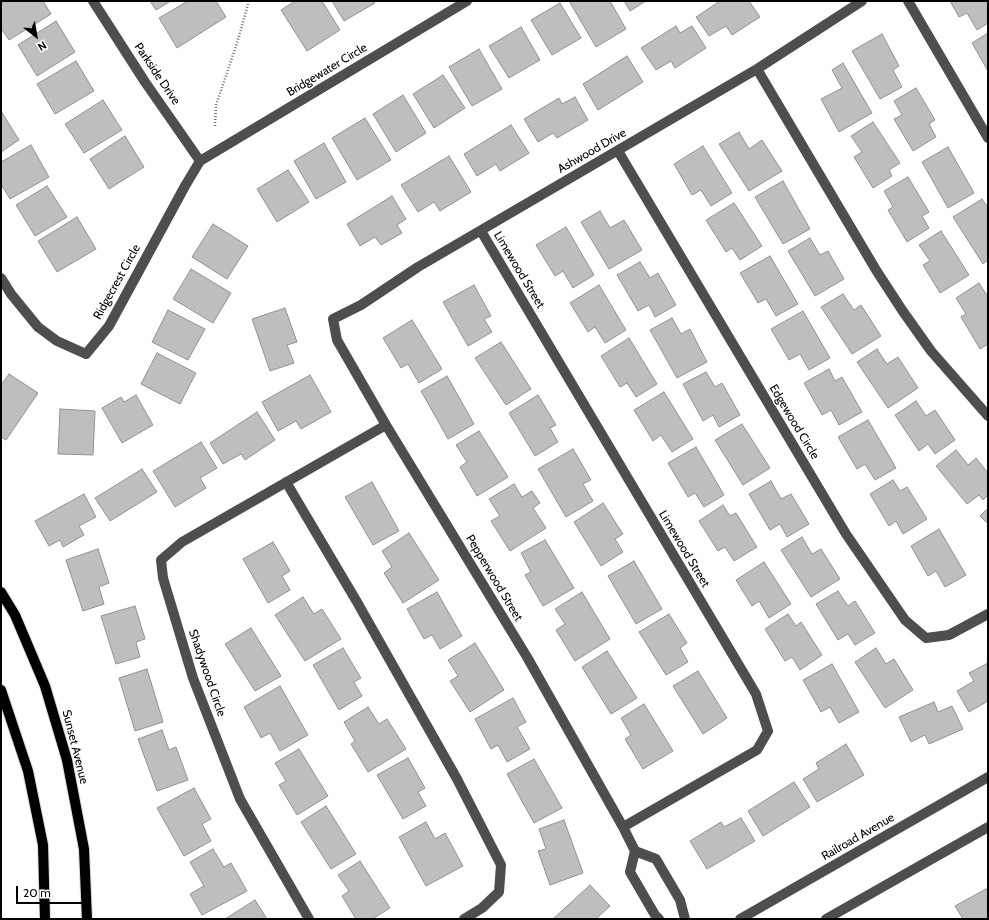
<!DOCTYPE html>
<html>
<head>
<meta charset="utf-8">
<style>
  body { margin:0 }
  #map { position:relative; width:989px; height:920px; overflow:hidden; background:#fff; font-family:Cabin,sans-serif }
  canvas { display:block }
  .frame { position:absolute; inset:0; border:2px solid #000; pointer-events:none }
  .north { position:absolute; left:16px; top:16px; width:40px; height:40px; -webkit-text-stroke:3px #fff; paint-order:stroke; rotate:149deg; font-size:11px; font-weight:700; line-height:16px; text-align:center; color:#000 }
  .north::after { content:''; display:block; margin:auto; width:14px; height:18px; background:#000; clip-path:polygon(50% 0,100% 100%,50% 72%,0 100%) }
  .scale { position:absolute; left:16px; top:886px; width:70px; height:18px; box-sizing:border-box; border:2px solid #000; border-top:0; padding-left:5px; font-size:12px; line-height:14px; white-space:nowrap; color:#000; -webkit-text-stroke:3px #fff; paint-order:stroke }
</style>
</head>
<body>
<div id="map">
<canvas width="989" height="920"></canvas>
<div class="frame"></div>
<div class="north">N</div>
<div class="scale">20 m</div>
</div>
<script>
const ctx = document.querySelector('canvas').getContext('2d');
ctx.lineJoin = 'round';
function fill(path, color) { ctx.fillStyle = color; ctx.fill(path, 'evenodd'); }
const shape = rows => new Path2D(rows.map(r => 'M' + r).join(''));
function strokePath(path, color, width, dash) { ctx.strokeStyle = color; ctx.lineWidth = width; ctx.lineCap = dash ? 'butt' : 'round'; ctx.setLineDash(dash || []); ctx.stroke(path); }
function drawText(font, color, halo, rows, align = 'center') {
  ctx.font = font + ' Cabin,sans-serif'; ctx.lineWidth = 3; ctx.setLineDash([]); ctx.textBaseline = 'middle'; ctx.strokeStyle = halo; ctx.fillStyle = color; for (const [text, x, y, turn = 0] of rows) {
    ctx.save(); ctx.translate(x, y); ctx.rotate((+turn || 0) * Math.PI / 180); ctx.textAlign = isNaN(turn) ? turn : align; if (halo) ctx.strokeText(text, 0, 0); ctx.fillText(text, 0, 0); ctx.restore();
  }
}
const building = shape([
  [1,1,43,1,51,14,9,40,1,28,1,1],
  [150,1,171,1,156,10,150,1],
  [188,1,216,1,226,17,177,48,159,18,188,1],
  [295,1,322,1,340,30,307,51,281,10,295,1],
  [332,1,373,1,375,3,344,21,332,1],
  [569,1,610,1,626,29,596,47,569,1],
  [624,1,646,1,630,11,624,1],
  [720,1,749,1,760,17,732,35,726,26,709,36,696,17,720,1],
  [950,1,988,1,988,23,977,30,967,13,959,17,950,1],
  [560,3,581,38,552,55,531,20,560,3],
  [56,21,75,52,37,76,18,45,56,21],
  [676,26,680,33,692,26,706,48,675,68,671,61,656,70,641,48,676,26],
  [521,27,540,60,509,78,489,46,521,27],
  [988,33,988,71,972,43,988,33],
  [882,34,899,66,893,70,902,87,880,99,852,51,882,34],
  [479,49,502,89,472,106,449,67,479,49],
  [627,56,643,82,598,110,583,84,627,56],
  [76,61,94,91,55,114,37,84,76,61],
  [843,63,872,113,839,132,821,99,842,88,832,70,843,63],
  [443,75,465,108,434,128,413,94,443,75],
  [916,88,935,120,929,124,936,137,913,151,894,119,902,115,894,101,916,88],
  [403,95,426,133,396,152,373,114,403,95],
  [575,97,588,120,557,138,553,133,538,142,524,119,559,98,562,104,575,97],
  [103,100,122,130,84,153,65,124,103,100],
  [1,111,19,140,1,152,1,111],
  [365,118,391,160,357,180,332,138,365,118],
  [873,122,900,163,889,170,892,176,873,188,854,157,862,152,851,136,873,122],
  [511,125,529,153,500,171,496,164,477,176,464,154,511,125],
  [739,132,749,149,762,140,782,171,749,191,719,144,739,132],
  [125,136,144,167,109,189,90,159,125,136],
  [324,143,346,182,316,199,294,161,324,143],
  [31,145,49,177,10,199,1,184,1,162,31,145],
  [703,146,732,193,711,206,701,190,692,195,674,164,703,146],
  [948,147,974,193,948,208,922,162,948,147],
  [449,156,471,192,440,211,434,202,418,212,401,185,449,156],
  [288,170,309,202,277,222,257,189,288,170],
  [908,177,929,212,922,216,929,228,907,242,888,210,893,207,884,191,908,177],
  [783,181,810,229,783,244,755,197,783,181],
  [47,186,67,217,35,236,16,205,47,186],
  [392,196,406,219,397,225,402,233,381,245,375,237,360,246,347,224,392,196],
  [982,199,988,208,988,260,983,264,953,217,982,199],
  [734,203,762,246,740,260,732,248,726,252,706,220,734,203],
  [600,211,610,228,624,220,642,250,609,269,581,222,600,211],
  [77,217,96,249,57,272,38,241,77,217],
  [213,224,248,246,227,279,192,257,213,224],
  [566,227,594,275,573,288,563,271,555,276,536,245,566,227],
  [941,231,969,275,940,293,923,265,930,261,919,245,941,231],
  [810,238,820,255,828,251,844,279,815,296,788,251,810,238],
  [770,256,798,304,776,316,766,299,758,303,740,273,770,256],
  [640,262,650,278,658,273,676,305,655,317,649,305,638,311,617,275,640,262],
  [191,269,231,293,213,323,173,299,191,269],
  [979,283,988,297,988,344,980,349,961,317,966,314,956,298,979,283],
  [474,285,491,316,484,319,492,332,468,346,443,302,474,285],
  [599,285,626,330,605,343,595,327,588,332,570,303,599,285],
  [843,294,854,310,861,305,881,336,852,354,821,307,843,294],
  [285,308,297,342,287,345,294,363,270,371,252,319,285,308],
  [168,310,205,329,188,360,152,342,168,310],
  [803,311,830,358,809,370,800,354,789,360,771,329,803,311],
  [672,318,681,334,690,329,707,362,677,378,650,330,672,318],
  [412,320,442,369,419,383,408,364,401,368,383,338,412,320],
  [629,338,657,384,636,397,627,383,620,387,601,356,629,338],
  [501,342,531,389,506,405,475,358,501,342],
  [877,349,887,364,898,357,918,388,888,408,857,362,877,349],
  [157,353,196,373,180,404,141,384,157,353],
  [829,369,835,381,842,377,862,412,839,425,831,410,822,415,804,383,829,369],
  [706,372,715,387,722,383,740,415,719,427,713,415,703,421,683,384,706,372],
  [9,374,38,393,6,440,1,437,1,385,9,374],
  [310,375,331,412,301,429,296,421,278,431,262,402,310,375],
  [447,376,474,424,448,439,421,391,447,376],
  [664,392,693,439,672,452,661,435,653,441,634,410,664,392],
  [136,395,153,425,122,443,102,408,121,397,124,402,136,395],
  [538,395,556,425,550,428,558,442,535,456,509,413,538,395],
  [916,401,926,416,935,410,955,440,935,454,928,444,919,451,895,415,916,401],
  [60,409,95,411,93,455,58,454,60,409],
  [257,412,275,440,245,460,241,454,223,464,210,443,257,412],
  [868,420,896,468,875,480,865,464,857,469,838,437,868,420],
  [742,424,770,468,743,485,715,440,742,424],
  [479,431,508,477,477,496,460,467,467,462,456,445,479,431],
  [201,442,217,468,200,478,206,488,175,507,153,471,201,442],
  [696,447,724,495,704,507,695,493,688,497,668,463,696,447],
  [573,449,591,480,583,484,593,501,566,517,538,469,573,449],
  [956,450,968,465,976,458,988,473,988,495,983,500,979,495,967,504,936,466,956,450],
  [142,469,157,492,110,521,95,498,142,469],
  [893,480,900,491,907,487,927,519,903,534,896,521,889,526,870,494,893,480],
  [771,481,781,499,791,494,809,524,787,537,780,524,770,530,749,494,771,481],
  [372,482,399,531,373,545,345,497,372,482],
  [514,484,522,497,532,491,540,503,533,508,546,528,510,551,491,521,500,516,489,499,514,484],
  [84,494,96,517,79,526,84,535,63,547,60,540,49,546,35,521,84,494],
  [603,503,623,534,615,539,623,552,601,566,574,522,603,503],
  [723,505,730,516,736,513,757,547,734,561,725,547,718,551,699,521,723,505],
  [988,508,988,524,980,516,988,508],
  [939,529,966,575,945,587,936,571,928,576,911,546,939,529],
  [409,533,439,580,403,603,384,573,392,567,382,551,409,533],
  [802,537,812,554,821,549,840,579,811,597,781,550,802,537],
  [545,540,574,588,543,606,525,575,531,572,521,553,545,540],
  [273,542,290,571,282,576,290,590,268,603,243,559,273,542],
  [98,549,109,583,99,587,104,604,83,611,66,560,98,549],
  [634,561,662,609,636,624,608,576,634,561],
  [764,562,791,604,769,618,759,601,752,606,736,580,764,562],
  [838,591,848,606,855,601,875,633,855,645,848,634,838,640,816,604,838,591],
  [437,592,462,636,440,649,432,635,424,639,407,609,437,592],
  [582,592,610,639,575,661,556,630,565,624,555,609,582,592],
  [303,597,314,614,322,609,341,639,305,661,275,615,303,597],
  [135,606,145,639,136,642,140,657,116,664,101,616,135,606],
  [669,614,687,643,680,648,688,662,666,675,639,632,669,614],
  [788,614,796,626,801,622,822,655,800,670,792,657,785,661,765,629,788,614],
  [251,628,281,676,255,691,225,644,251,628],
  [475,643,504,690,470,712,450,681,458,676,448,660,475,643],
  [343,648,361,678,354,682,362,696,339,710,313,665,343,648],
  [876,648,886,664,894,659,913,690,885,708,855,662,876,648],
  [607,651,637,698,611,714,582,667,607,651],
  [988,663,988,701,969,712,957,691,974,681,969,673,988,663],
  [832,664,859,712,839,723,830,707,821,712,803,680,832,664],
  [147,669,163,722,135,731,119,678,147,669],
  [698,671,727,718,703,734,673,686,698,671],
  [280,686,308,735,280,751,270,733,261,738,244,707,280,686],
  [513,698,526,722,517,727,530,749,507,762,498,745,491,749,475,719,513,698],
  [934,702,938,712,952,706,963,729,929,744,925,735,911,742,899,717,934,702],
  [644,704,673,751,643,769,625,739,631,735,621,718,644,704],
  [368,707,379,724,387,719,406,749,368,772,351,744,355,741,344,722,368,707],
  [162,730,169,750,176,747,188,780,157,791,138,739,162,730],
  [846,744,864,775,817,802,803,779,819,769,816,763,846,744],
  [299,749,328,796,297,815,279,785,286,781,275,763,299,749],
  [408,758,425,788,418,792,426,806,403,819,377,775,408,758],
  [534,759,562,808,534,823,507,774,534,759],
  [794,782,810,807,763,836,748,811,794,782],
  [194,788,211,819,202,824,211,841,184,856,157,808,194,788],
  [326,806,356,854,331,869,301,822,326,806],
  [741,818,755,841,707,869,690,841,721,822,724,827,741,818],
  [564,820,583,873,550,885,538,851,546,849,539,829,564,820],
  [426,822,435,839,445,833,463,866,426,886,399,837,426,822],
  [213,849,224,867,231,863,247,891,202,915,190,894,204,886,190,862,213,849],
  [360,861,390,908,372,919,356,919,342,896,349,891,338,875,360,861],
  [590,885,610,906,596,919,553,919,590,885],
  [986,889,988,893,988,919,963,919,955,906,986,889],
  [255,900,267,919,225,919,255,900]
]);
const path = shape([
  [215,126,216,105,237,43,249,1]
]);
const minor = shape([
  [93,1,145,82,200,161],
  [908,1,988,138],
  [757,69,876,270,902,310,931,351,988,416],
  [618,151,846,534,905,620,926,638,949,635,988,614],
  [481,231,756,694,768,731,757,750,623,827],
  [1,278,11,294,38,327,57,341,86,354,109,326,185,186,200,161,467,1],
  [286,482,357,602,457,779,501,865,499,892,482,908,464,919],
  [635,851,656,859,680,900,685,919],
  [309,919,240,799,193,678,163,578,161,560,182,542,386,425],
  [659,919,655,915,630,872,635,851,623,827,527,657,386,425,337,340,333,319,361,305,418,267,757,69,862,1],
  [740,919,988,777],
  [826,919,988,827]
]);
const major = shape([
  [1,592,15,615,45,686,67,760,84,849,87,919],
  [1,690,28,771,43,845,45,919]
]);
const streetNames = [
  ["Bridgewater Circle",327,70,-31],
  ["Parkside Drive",157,74,56],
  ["Ashwood Drive",592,151,-30],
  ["Limewood Street",519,270,59],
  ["Ridgecrest Circle",117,282,-61],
  ["Edgewood Circle",794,422,59],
  ["Limewood Street",684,549,59],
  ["Pepperwood Street",494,578,59],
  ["Shadywood Circle",207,673,71],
  ["Sunset Avenue",75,747,76],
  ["Railroad Avenue",858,837,-30]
];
fill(building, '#bebebe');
strokePath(building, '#929292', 1);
strokePath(major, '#dbdbdb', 12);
strokePath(path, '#707070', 2.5, [1, 2]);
strokePath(minor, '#4e4e4e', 10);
strokePath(major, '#000', 10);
drawText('12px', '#000', '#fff', streetNames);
</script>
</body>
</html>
